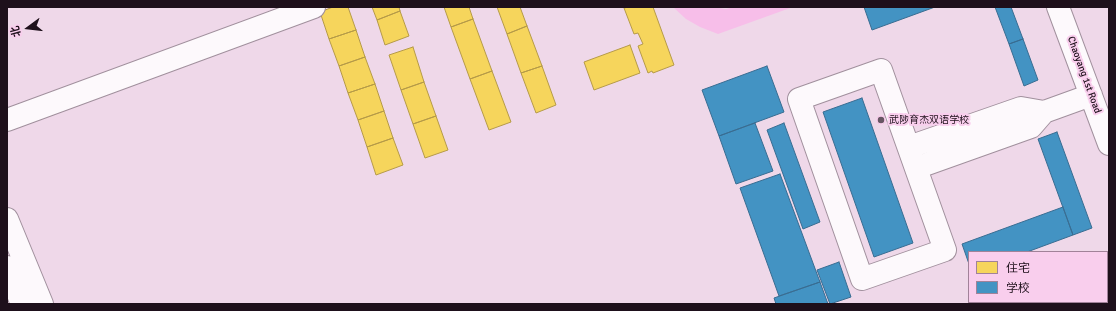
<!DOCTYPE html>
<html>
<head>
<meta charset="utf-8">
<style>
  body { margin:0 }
  #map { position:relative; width:1116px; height:311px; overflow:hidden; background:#efd8e9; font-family:Signika,"Noto Sans SC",sans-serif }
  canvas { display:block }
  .frame { position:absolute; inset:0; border:8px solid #1e101b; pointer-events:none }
  .legend { position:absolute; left:968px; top:251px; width:140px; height:52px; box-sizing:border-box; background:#f9ceed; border:1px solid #a18299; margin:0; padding:5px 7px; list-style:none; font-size:12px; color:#1e101b }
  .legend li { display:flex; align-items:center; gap:8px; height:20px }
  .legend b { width:20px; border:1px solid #a18299 }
  .north { position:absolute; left:8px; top:8px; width:40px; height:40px; -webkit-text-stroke:3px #f9ceed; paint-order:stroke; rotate:255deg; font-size:11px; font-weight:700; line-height:16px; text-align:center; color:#1e101b }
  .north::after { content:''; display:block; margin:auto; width:14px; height:18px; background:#1e101b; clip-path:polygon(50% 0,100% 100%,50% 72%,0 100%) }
</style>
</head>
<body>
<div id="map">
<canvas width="1116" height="311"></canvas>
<div class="frame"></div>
<ul class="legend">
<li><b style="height:11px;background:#f6d55c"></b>住宅</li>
<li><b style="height:11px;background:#4393c3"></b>学校</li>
</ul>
<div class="north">北</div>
</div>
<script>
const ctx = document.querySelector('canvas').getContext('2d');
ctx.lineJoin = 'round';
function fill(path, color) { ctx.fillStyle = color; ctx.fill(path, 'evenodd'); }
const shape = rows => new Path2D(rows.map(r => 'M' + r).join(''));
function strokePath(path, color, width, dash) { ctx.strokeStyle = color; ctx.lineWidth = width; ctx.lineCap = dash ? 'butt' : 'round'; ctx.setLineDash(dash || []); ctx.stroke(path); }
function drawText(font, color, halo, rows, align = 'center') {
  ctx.font = font + ' Signika,"Noto Sans SC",sans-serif'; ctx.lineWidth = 4; ctx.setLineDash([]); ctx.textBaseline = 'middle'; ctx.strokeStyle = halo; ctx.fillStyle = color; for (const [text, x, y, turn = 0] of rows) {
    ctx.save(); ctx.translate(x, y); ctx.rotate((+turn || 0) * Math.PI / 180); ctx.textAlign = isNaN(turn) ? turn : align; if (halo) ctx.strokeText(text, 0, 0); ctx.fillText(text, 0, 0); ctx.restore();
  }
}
const green = shape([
  [673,7,712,7,726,9,733,7,793,7,718,34,700,27,686,19]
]);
const homes = shape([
  [333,7,348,7,356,30,329,39,320,12,333,7],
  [372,7,399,7,400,11,377,20,372,7],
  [444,7,469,7,473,19,451,27,444,7],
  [497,7,520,7,527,26,507,34,497,7],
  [629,7,653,7,674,65,653,73,652,71,648,73,638,46,643,44,638,33,634,34,624,8,629,7],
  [400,11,409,36,385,45,377,20,400,11],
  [473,19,492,71,470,79,451,27,473,19],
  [527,26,542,66,521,73,507,34,527,26],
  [356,30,365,57,339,66,329,39,356,30],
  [630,45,640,73,594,90,584,62,630,45],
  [413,47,424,82,401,90,389,55,413,47],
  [365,57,375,84,348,93,339,66,365,57],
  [542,66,556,105,536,113,521,73,542,66],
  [492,71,511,122,489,130,470,79,492,71],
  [424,82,436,116,413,124,401,90,424,82],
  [375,84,384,111,358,120,348,93,375,84],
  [384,111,393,138,367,147,358,120,384,111],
  [436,116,448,150,425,158,413,124,436,116],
  [393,138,403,165,376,175,367,147,393,138]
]);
const schools = shape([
  [864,7,935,7,872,30,864,7],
  [995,7,1011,7,1023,39,1009,44,995,7],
  [1023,39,1038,80,1024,86,1009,44,1023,39],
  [767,66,784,112,719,136,702,90,767,66],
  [862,98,913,243,874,257,823,112,862,98],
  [755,123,773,171,736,184,719,136,755,123],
  [784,123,820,222,803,229,767,130,784,123],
  [1057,132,1092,228,1073,235,1038,139,1057,132],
  [780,174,820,282,779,296,740,188,780,174],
  [1063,207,1073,235,1027,252,969,252,969,264,962,244,1063,207],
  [839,262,851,297,830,304,817,270,839,262],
  [820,282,828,304,776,304,774,298,820,282]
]);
const minor = shape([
  [1058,7,1109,144],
  [881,70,945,250,862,279,799,99,881,70],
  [1044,112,1091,95],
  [7,120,314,7],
  [909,147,1021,108,1044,112,1031,127,916,168],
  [7,219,42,304],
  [7,267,22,304]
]);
const markers = [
  [881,120,4,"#675663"]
];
const streetNames = [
  ["Chaoyang 1st Road",1084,75,70]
];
const poiNames = [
  ["武陟育杰双语学校",889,120]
];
fill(green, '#f7bee9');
fill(homes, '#f6d55c');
strokePath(homes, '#b59a48', 1);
fill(schools, '#4393c3');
strokePath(schools, '#386c91', 1);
strokePath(minor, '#a1909d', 24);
strokePath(minor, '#fdf9fc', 22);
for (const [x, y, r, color] of markers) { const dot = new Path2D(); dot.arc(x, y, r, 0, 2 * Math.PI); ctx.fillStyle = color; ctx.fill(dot); strokePath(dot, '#f9ceed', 1.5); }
drawText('10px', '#1e101b', '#f9ceed', streetNames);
drawText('10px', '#1e101b', '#f9ceed', poiNames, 'left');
</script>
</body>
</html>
